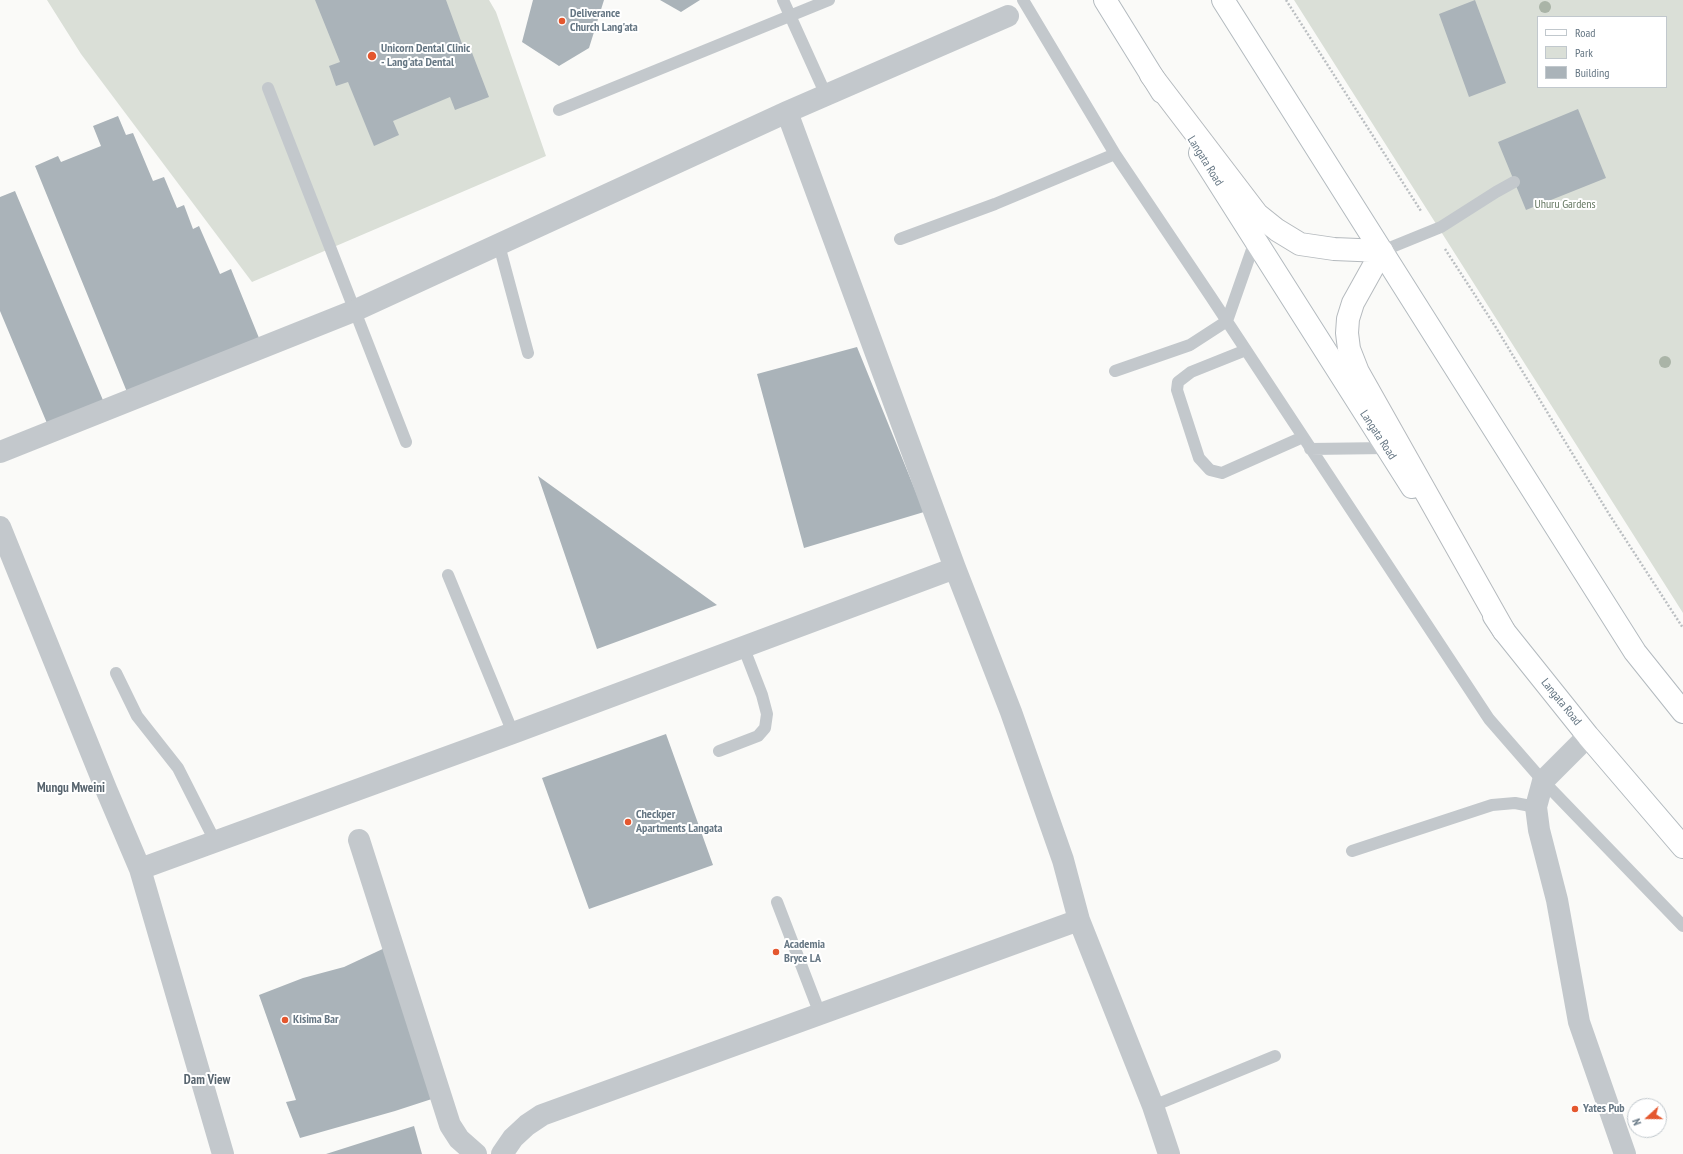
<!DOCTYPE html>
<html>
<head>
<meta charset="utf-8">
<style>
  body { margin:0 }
  #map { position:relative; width:1683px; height:1154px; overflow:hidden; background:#fafaf8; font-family:"PT Sans Narrow",sans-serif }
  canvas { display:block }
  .legend { position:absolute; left:1537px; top:16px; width:130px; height:72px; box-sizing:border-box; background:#fff; border:1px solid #c1c8cd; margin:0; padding:5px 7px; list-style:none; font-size:12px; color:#657683 }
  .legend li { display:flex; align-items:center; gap:8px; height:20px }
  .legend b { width:20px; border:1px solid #c1c8cd }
  .north { position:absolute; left:1627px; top:1098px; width:40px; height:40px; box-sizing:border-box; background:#fff; border:1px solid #c1c8cd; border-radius:50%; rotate:249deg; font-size:11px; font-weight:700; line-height:16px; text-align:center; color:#657683 }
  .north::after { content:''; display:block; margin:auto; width:14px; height:18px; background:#e4572e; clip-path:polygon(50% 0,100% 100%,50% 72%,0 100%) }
</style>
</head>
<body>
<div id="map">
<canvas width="1683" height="1154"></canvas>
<ul class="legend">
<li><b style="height:5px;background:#fff"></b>Road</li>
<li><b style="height:11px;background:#dadfd7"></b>Park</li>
<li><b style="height:11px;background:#aab3b9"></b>Building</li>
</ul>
<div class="north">N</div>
</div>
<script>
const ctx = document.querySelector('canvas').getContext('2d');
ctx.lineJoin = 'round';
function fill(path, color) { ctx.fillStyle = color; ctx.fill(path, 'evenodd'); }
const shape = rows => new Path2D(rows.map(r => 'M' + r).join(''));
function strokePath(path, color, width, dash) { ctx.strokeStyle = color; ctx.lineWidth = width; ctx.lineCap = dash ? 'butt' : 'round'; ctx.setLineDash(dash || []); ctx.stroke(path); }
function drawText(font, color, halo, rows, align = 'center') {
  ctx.font = font + ' "PT Sans Narrow",sans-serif'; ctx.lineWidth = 4; ctx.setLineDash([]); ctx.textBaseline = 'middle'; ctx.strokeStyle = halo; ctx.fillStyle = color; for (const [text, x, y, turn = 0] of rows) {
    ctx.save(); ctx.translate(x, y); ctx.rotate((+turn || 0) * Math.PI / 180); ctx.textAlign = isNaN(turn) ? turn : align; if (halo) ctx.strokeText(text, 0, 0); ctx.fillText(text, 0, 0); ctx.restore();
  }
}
const green = shape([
  [47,0,489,0,496,12,546,156,252,282,81,54],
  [1294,0,1683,0,1683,613],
  [1538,17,1666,17,1666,87,1538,87]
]);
const building = shape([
  [315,0,446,0,465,52,471,50,489,97,455,110,450,97,393,121,399,135,374,146,348,82,336,86,329,66,340,62],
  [533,0,604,0,589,48,559,66,522,42],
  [660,0,700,0,681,12],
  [1475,0,1506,83,1469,97,1439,14],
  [1578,109,1606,178,1526,210,1498,142],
  [118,116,126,135,133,133,153,181,164,177,177,208,184,205,193,229,199,226,220,274,231,269,259,338,127,392,35,166,58,156,61,162,101,146,93,126],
  [15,191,105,405,49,428,0,311,0,197],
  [857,347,924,512,804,548,757,374],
  [538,476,717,605,597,649],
  [666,734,713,865,589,909,542,778],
  [389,946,441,1096,395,1111,300,1138,286,1102,296,1100,259,995,303,978,344,967],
  [414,1126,422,1154,326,1154]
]);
const path = shape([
  [1286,0,1421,211],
  [1445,249,1495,326,1609,514,1683,628]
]);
const lane = shape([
  [783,0,826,95],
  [1023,0,1115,154,1211,297,1489,719,1543,781,1683,926],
  [268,88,406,442],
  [559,110,829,0],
  [900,239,995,204,1115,154],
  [499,245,528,353],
  [1382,251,1441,227,1496,192,1514,182],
  [1246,350,1191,372,1178,382,1177,390,1199,458,1210,470,1222,473,1303,437],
  [1115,371,1190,345,1227,321,1255,241],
  [1310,449,1387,448],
  [448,575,513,733],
  [116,673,137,716,178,768,215,841],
  [719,751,758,736,765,728,767,714,762,695,743,646],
  [1352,851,1492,805,1515,803,1536,807],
  [777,902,820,1014],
  [1153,1106,1275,1056]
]);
const street = shape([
  [787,112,955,568,1011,712,1063,860,1079,920,1153,1106,1169,1154],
  [0,452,356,310,787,112,1008,16],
  [0,527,106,789,140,869,223,1154],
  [1588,736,1543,781,1536,807,1539,830,1557,900,1579,1022,1625,1154],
  [359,840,450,1125,459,1139,476,1154],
  [140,869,513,733,955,568],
  [502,1154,513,1138,527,1125,542,1115,1079,920]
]);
const secondary = shape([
  [1105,0,1162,92],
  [1223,0,1635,652,1683,712],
  [1200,153,1412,487],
  [1494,616,1504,631,1588,736,1683,847]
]);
const primary = shape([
  [1151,75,1257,214,1277,230,1300,244,1334,249,1382,251,1353,303,1348,319,1347,333,1349,349,1358,372,1504,631]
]);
const trees = [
  [1545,7],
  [1665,362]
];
const markers = [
  [562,21,4,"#e4572e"],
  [372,56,5,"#e4572e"],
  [628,822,4,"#e4572e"],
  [776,952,4,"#e4572e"],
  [285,1020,4,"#e4572e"],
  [1575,1109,4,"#e4572e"]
];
const poiNames = [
  ["Deliverance",570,14],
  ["Church Lang'ata",570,28],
  ["Unicorn Dental Clinic",381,49],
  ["- Lang'ata Dental",381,63],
  ["Checkper",636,815],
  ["Apartments Langata",636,829],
  ["Academia",784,945],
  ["Bryce LA",784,959],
  ["Kisima Bar",293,1020],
  ["Yates Pub",1583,1109]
];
const streetNames = [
  ["Langata Road",1205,161,58],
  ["Langata Road",1378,435,57],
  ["Langata Road",1561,702,51]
];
const parkNames = [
  ["Uhuru Gardens",1565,205]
];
const neighbourhoodNames = [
  ["Mungu Mweini",71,788],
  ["Dam View",207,1080]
];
fill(green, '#dadfd7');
fill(building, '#aab3b9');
strokePath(secondary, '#b3babf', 24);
strokePath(primary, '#b5babe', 24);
strokePath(path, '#bbbfc2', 2.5, [2, 2]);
strokePath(lane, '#c3c8cc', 12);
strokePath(street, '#c3c8cc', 22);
strokePath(secondary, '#fff', 22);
strokePath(primary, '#fff', 22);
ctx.fillStyle = '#aab4a7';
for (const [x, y] of trees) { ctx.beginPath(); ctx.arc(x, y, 6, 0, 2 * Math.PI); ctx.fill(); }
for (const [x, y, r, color] of markers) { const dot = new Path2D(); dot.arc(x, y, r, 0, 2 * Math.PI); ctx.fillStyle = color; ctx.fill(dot); strokePath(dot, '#fff', 1.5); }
drawText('bold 12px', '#657683', '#fff', poiNames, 'left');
drawText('12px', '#657683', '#fff', streetNames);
drawText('12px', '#687a64', '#fff', parkNames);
drawText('bold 13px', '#57646e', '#fff', neighbourhoodNames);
</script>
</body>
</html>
